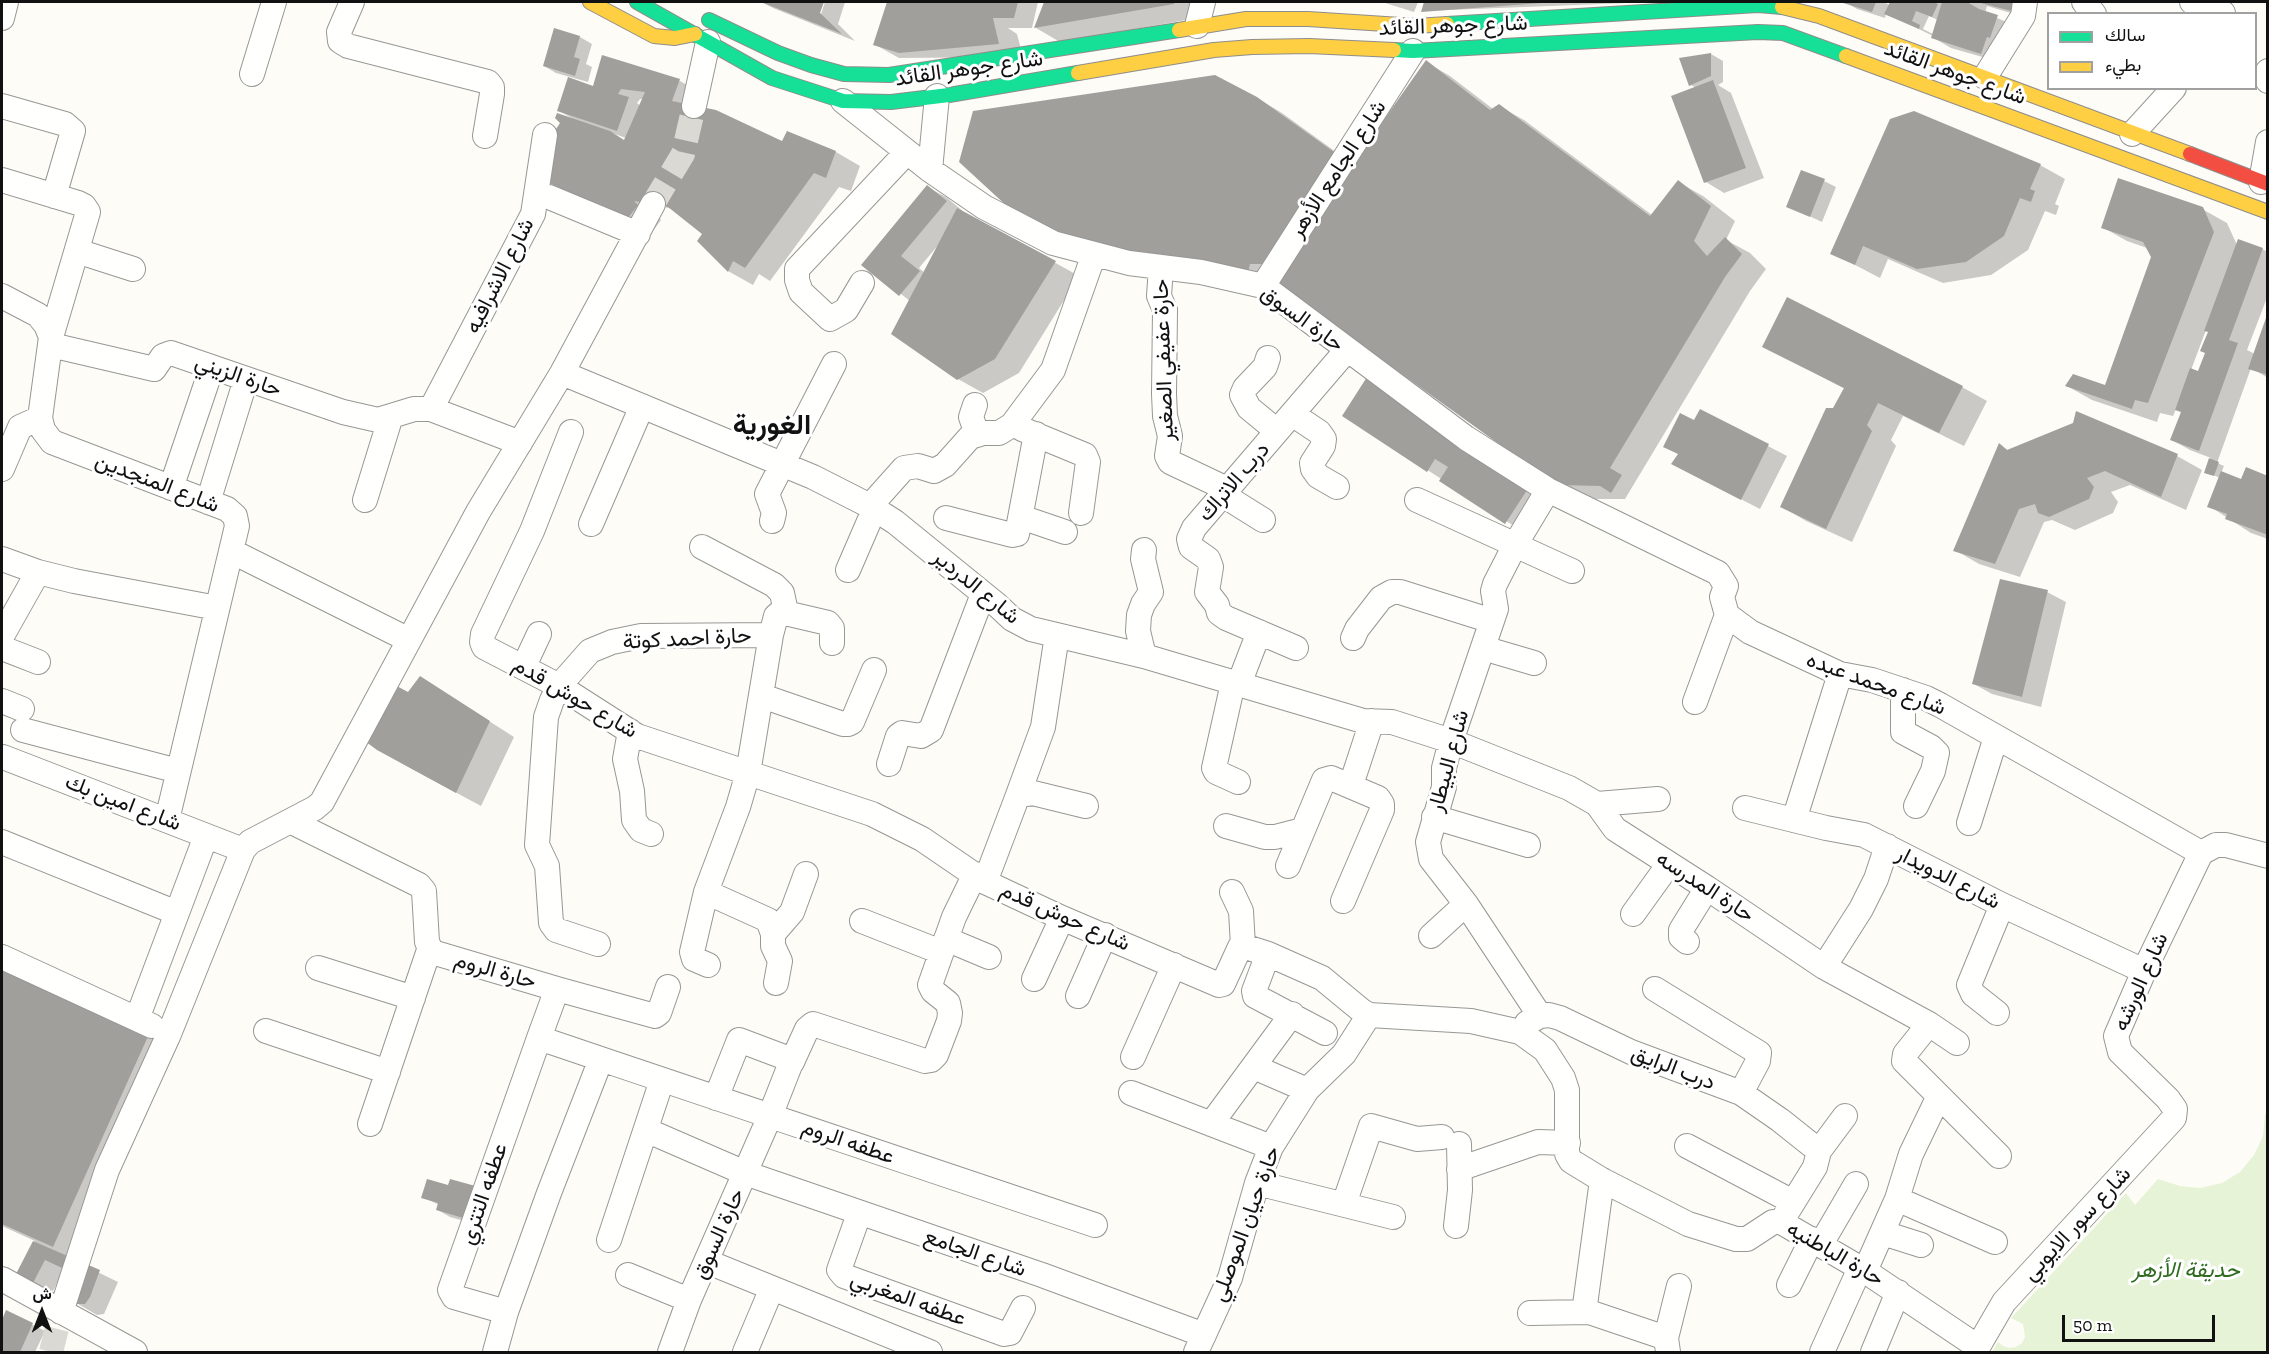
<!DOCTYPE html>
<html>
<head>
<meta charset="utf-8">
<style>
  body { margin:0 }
  #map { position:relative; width:2269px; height:1354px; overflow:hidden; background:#fdfcf7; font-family:"Zilla Slab",Vazirmatn,serif }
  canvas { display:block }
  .frame { position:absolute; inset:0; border:3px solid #111; pointer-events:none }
  .legend { position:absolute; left:2047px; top:12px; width:210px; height:78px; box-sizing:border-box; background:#fff; border:2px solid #a0a0a0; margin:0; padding:8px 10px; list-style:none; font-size:18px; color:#111 }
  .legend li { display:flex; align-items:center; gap:12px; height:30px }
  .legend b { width:30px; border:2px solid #a0a0a0 }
  .north { position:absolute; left:12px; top:1282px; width:60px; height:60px; -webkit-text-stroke:4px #fff; paint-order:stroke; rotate:0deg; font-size:16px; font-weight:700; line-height:24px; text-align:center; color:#111 }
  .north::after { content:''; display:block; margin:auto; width:21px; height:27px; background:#111; clip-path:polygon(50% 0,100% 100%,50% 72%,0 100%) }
  .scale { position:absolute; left:2062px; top:1315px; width:153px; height:27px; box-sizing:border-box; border:3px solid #111; border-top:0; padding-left:8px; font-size:18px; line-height:21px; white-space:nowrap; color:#111; -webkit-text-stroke:4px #fff; paint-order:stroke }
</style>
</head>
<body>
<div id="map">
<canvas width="2269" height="1354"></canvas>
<div class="frame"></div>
<ul class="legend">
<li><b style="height:8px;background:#16e098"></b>سالك</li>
<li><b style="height:8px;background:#ffcf43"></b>بطيء</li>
</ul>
<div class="north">ش</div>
<div class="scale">50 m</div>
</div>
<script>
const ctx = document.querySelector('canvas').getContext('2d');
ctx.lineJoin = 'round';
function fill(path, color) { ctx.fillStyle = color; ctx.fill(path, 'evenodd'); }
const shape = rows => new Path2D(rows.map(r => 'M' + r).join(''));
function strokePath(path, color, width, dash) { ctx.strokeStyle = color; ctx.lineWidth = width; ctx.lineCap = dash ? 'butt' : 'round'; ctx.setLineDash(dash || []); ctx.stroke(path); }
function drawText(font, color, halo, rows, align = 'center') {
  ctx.font = font + ' "Zilla Slab",Vazirmatn,serif'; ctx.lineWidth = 6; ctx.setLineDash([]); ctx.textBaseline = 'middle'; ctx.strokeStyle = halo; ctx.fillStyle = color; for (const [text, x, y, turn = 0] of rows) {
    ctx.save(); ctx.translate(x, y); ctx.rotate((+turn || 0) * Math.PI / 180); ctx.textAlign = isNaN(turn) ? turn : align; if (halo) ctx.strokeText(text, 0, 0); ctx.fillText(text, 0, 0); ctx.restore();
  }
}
const green = shape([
  [2267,1111,2267,1352,1992,1352,1998,1342,2003,1346,2010,1348,2016,1347,2022,1343,2025,1337,2023,1324,2011,1318,2126,1193,2135,1205,2158,1179,2180,1186,2200,1188,2222,1183,2240,1172,2254,1155,2263,1136,2265,1114]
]);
const shadow = shape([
  [761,2,822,2,816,19,819,20,825,2,845,2,838,24,855,41,773,8],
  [888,2,1038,2,1032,28,1008,28,1017,34,1023,57,899,58,874,44],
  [1046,2,1205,2,1198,18,1060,42,1036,28],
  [1382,2,1418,2,1414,12],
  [1425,2,1653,2,1422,11],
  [1845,2,1883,2,1890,5,1892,2,2036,2,2031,19,1987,6,1985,13,2009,23,1993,60,1951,48,1932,37,1933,36,1886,13,1885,18,1857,9],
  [1929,16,1938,20,1933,34,1923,29],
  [555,30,580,37,592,44,586,64,592,67,588,82,556,73,544,66],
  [1711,54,1723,61,1723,82,1718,85,1731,93,1764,178,1724,193,1706,182,1696,88,1691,85],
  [603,57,680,81,698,91,692,107,782,143,787,133,836,152,860,166,851,191,839,187,770,281,759,274,753,285,728,271,704,234,673,209,664,207,658,216,661,220,653,231,568,193,543,179,573,119,558,110,594,88],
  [640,99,644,99,641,106,637,103],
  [612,133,626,138,625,142],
  [1426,62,1450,76,1493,109,1499,106,1524,120,1652,215,1678,182,1703,196,1735,221,1726,240,1750,253,1766,269,1750,291,1625,499,1582,499,1274,280,1085,247,1257,98,1282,113,1354,165],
  [2040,165,2065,179,2055,204,2059,206,2056,215,2045,211,2028,250,1991,275,1943,283,1888,259,1880,278,1832,253],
  [1824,181,1836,187,1822,222,1788,206],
  [927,187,946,197,964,212,1079,276,1019,373,983,393,958,379,910,301,863,265],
  [939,244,925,273,919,268],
  [2202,209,2227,223,2237,245,2262,249,2268,252,2268,295,2247,350,2255,354,2268,319,2268,378,2251,368,2217,463,2224,466,2221,473,2242,481,2268,477,2268,539,2251,533,2209,506,2220,478,2206,472,2211,458,2190,450,2172,440,2182,412,2176,409,2173,416,2160,413,2157,422,2092,400,2067,386,2106,387,2152,257,2147,248,2127,241,2102,227],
  [2206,330,2209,332,2206,353,2199,373,2191,370],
  [1764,346,1962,387,1987,401,1964,446,1903,416,1891,440,1896,446,1852,542,1806,521,1782,507,1845,389],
  [1701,411,1787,456,1760,509,1692,474,1695,422],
  [2077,413,2177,456,2202,470,2186,510,2130,485,2111,492,2118,502,2113,513,2075,530,2052,520,2044,522,2020,577,1979,564,1955,550,2000,445,2009,451,2074,424],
  [1344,416,1555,500,1531,537],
  [2047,592,2066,602,2041,707,1992,694,1974,684],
  [445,693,514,737,481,806,403,764,408,694],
  [2,966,149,1033,174,1047,77,1262,118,1282,104,1314,97,1315,71,1300,64,1269,52,1293,45,1293,19,1272,35,1241,2,1226],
  [428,1181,482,1226,450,1217,438,1210,439,1205,423,1197],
  [7,1312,45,1331,35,1352,2,1352,2,1323]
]);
const building = shape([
  [761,2,824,2,820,13,842,34],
  [887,2,1018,2,1014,18,993,18,999,44,899,53,873,45],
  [1044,2,1175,2,1174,4,1034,28],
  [1424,2,1555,2,1421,12],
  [1840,2,1876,2,1872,12],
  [1890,2,1933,2,1938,4,1932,17,1916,11,1912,21,1920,25,1919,29,1884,14],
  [1942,2,1967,2,1979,9,1998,15,1990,38,1987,37,1981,54,1931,38],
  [1977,2,2022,2,2019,13],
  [554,28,580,36,574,57,580,59,575,76,543,66],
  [1711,53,1711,76,1689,86,1679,58],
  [602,55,680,79,672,101,716,110,782,141,787,131,836,151,826,178,814,173,745,268,733,261,728,272,697,241,702,234,668,207,634,201,638,205,628,218,542,180,545,146,560,123,555,118,557,113,610,131,624,140,645,92,621,89,618,94,629,97,617,131,557,111,568,77,593,86],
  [1426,60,1490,110,1499,104,1650,216,1678,180,1711,206,1694,241,1707,256,1725,237,1742,254,1725,277,1610,468,1622,475,1611,493,1600,486,1556,485,1271,280],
  [1215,75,1257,97,1341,157,1263,264,1250,264,1246,282,1059,234,1009,208,959,162,973,111],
  [1713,80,1746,168,1704,183,1671,96],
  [1914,111,2041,164,2030,189,2035,191,2031,202,2020,198,2004,236,1966,262,1917,269,1863,246,1855,265,1830,254,1890,119],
  [1801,170,1825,179,1810,217,1786,207],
  [2118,178,2203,207,2214,232,2148,403,2135,400,2132,409,2065,386,2073,374,2105,385,2151,257,2143,242,2101,228],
  [927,185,947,201,901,256,920,271,899,296,861,265],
  [957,208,1056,261,995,359,957,380,891,334],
  [2238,239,2263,248,2229,340,2238,343,2199,451,2170,440,2181,412,2175,410,2190,368,2198,371,2205,353,2200,351,2208,332,2204,331],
  [1787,297,1963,386,1939,433,1878,403,1867,425,1872,431,1826,529,1780,507,1826,408,1833,408,1844,388,1762,347],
  [2267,315,2268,315,2268,375,2248,369],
  [1367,377,1531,484,1505,524,1439,481,1448,467,1435,459,1427,472,1342,416],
  [1700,409,1769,444,1741,500,1671,464,1678,454,1663,447,1680,413,1694,420],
  [2076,411,2178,454,2161,497,2105,471,2087,478,2094,487,2089,499,2049,517,2038,513,2035,504,2019,509,1995,564,1953,551,1999,443,2007,450,2073,423],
  [2209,458,2219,462,2214,476,2204,473],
  [2246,467,2268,476,2268,535,2225,519,2227,514,2207,507,2221,471,2241,479],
  [2000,579,2048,590,2022,697,1972,684],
  [420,676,490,721,456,793,377,750,362,739,393,684,408,692],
  [2,964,150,1032,53,1247,2,1224],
  [427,1179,448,1185,450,1179,479,1187,470,1220,436,1210,438,1203,421,1198],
  [33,1241,100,1270,90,1297,85,1304,74,1304,77,1275,45,1260,33,1283,17,1276,17,1272],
  [6,1310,33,1323,20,1352,2,1352,2,1320]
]);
const streetTunnel = shape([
  [653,204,683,154,694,106],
  [51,1352,61,1312]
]);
const street = shape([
  [352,2,339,32,340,41,348,46,488,82,492,87,492,94,485,136],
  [2084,2,2094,14],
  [2192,2,2223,13],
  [2,18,6,2],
  [1197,26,1203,2],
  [2268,71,2268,81],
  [252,74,274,2],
  [1985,77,2023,16,2025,2],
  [843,101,930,170,984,207,1053,243,1129,263,1201,272,1263,286,1466,438,1548,490,1718,573,1726,586,1722,597,1727,615,1750,632,1840,674,1872,680,1926,698,1940,705,2201,853,2216,845,2226,845,2268,856],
  [2,106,65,124,73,131,54,196],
  [694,106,708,42],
  [2132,134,2174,88],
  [930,170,937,96],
  [2,180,78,203,84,206,88,212,51,337],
  [2261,182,2268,142],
  [549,197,638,234],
  [77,251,133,269],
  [1161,267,1159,296,1165,310,1164,394,1165,416,1170,436,1167,456,1170,462,1227,489],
  [862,283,846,310,830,319,801,292,797,280,797,269,907,152],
  [1263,286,1413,51],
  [2,296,38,315,46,325,51,337,40,418,43,430,52,442,227,509,235,516,237,526,167,820],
  [51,345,154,369,163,356,171,353,343,412,378,420,414,409,431,409,520,443],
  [1268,358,1265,367,1245,388,1242,395,1249,408,1277,431],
  [562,373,813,477,870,506,895,522,996,604,1012,619,1031,629,1144,656,1363,721,1392,722,1451,741,1569,788,1597,804,1615,829,1707,888,1824,967,1929,1024,1957,1043],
  [975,405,971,417,977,434],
  [431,409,533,214,545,135],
  [1292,414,1319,432,1324,439,1323,446,1312,463,1313,469,1318,476,1337,487],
  [1022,429,1085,455,1088,462,1081,513],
  [571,432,532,531,483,634,482,642,484,647,559,686,637,736,872,814,922,839,985,882,1062,918,1219,985,1223,984,1240,947,1243,946,1268,954,1322,978,1362,1011,1369,1015,1471,1021,1520,1032,1545,1050,1563,1078,1567,1090,1567,1154,1571,1161,1602,1180,1688,1224,1736,1239,1747,1239,1773,1222,1781,1222,1865,1271,1978,1347],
  [2,469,20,427,40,418],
  [171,488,212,367],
  [1223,495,1263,520],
  [365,500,391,416],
  [1417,500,1507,541],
  [208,502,246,379],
  [870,506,904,468,918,466,934,471,945,465,970,437,983,433,999,433,1012,425,1053,370,1094,254],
  [1021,517,1065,532],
  [946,518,1012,535,1017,534,1036,434],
  [772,521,774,513,767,494,834,364],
  [591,524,642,406],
  [1515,545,1572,571],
  [702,547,774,585,782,593,786,612],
  [231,551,409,640],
  [2,559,38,572,74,581,217,608],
  [848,570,874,510],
  [2,636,38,572],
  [1353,638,1357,629,1381,598,1392,592,1400,592,1492,621],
  [2,648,38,662],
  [1296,648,1226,618,1219,613,1217,605,1207,592,1211,567,1208,559,1191,547,1189,539,1194,528,1346,351],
  [1483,648,1534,663],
  [1144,656,1138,631,1139,615,1143,604,1151,592,1143,559,1144,550],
  [524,666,539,634],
  [1233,683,1214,768,1216,772,1238,782],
  [1239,684,1259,632],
  [1903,690,1903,732,1931,747,1937,753,1933,771,1916,806],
  [762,696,843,724,848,724,852,722,874,670],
  [2,701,22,709],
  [1695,702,1727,615],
  [23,730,178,771],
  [630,731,625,759,632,791,634,820,641,830,651,834],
  [3,757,243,850],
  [889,764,898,736,902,733,921,736,931,730,983,594],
  [1351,785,1372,721],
  [1018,795,1043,727,1057,635],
  [1597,804,1658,799],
  [1745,808,1826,828,1864,835,2002,905,2144,971],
  [1434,817,1528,845],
  [1794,820,1840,674],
  [290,821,419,885,424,891,427,942,432,952,557,989,539,1038,601,1059,549,1193,506,1312,495,1352],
  [1969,823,1996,737],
  [1226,826,1265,837,1275,837,1302,830],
  [2,842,177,913],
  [1288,866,1324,780,1331,778,1378,798,1382,804,1382,810,1343,901],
  [985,882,1018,795,1033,793,1086,806],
  [706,892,768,920,773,934,773,946,780,961,776,983],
  [1232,892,1241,911,1243,946],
  [1633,914,1669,864],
  [862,921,941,952],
  [773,934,792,912,806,874],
  [1431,936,1466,904],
  [946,939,989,957],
  [1687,942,1681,937,1681,930,1707,888],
  [598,944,556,930,551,923,547,866,537,845,546,717,552,700,559,686,590,651,612,642,641,636,771,635,776,616,781,612,828,623,832,628,832,643],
  [1268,954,1254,991,1255,996,1325,1033],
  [2,957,152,1026],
  [708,965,694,959,692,952,706,892,738,807,748,773,771,635],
  [1824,967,1861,909,1876,879,1887,846],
  [318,968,413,998],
  [1034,979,1062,918],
  [557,989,655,1016,659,1013,668,987],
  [1655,989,1759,1053,1758,1061,1741,1093],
  [1078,996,1105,935],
  [1997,1013,1973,994,1969,985,2002,905],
  [1540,1016,1466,904,1431,859,1428,842,1444,787,1444,768,1451,741,1496,609,1493,591,1495,584,1515,545,1548,490],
  [137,1019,206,836],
  [1527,1023,1540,1016,1549,1015,1560,1018,1631,1052,1741,1093,1780,1120,1819,1151],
  [1929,1024,1905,1054,1904,1061,1999,1156],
  [266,1031,388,1072],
  [1133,1057,1174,965],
  [601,1059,1095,1225],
  [792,1062,807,1029,813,1024,925,1061,931,1060,936,1055,949,1021,950,1013,948,1003,933,991,930,985,954,917,975,874],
  [1254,1067,1307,1090],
  [1131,1093,1271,1147],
  [370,1124,429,950],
  [1211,1124,1292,1014],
  [646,1130,745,1173,1042,1275,1204,1335],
  [1687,1146,1793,1202],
  [1459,1169,1538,1142,1568,1143],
  [1602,1180,1585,1305,1589,1312,1666,1338,1668,1352],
  [1257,1183,1393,1217],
  [1897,1199,1995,1242],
  [1344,1204,1371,1126,1417,1139,1442,1137],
  [859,1214,839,1270,844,1276,1004,1334,1010,1333,1023,1308],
  [1781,1222,1815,1167,1819,1151,1845,1116],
  [1456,1226,1460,1190,1459,1144],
  [1883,1233,1921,1245],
  [609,1240,662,1080],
  [1821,1244,1856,1184],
  [708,1262,930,1352],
  [1865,1271,1897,1199,1911,1154,1939,1096],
  [628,1275,689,1300],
  [2,1279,135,1352],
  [1789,1285,1812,1239],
  [61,1312,107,1170,169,1034,243,850,250,842,315,808,322,802,478,512,562,373,653,204],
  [506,1312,454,1297,450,1290,539,1038],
  [1530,1313,1589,1312],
  [1666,1338,1679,1286],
  [670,1352,689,1300,770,1116,792,1060,739,1040,716,1098],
  [745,1352,772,1288],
  [1196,1352,1230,1278,1257,1183,1271,1147,1307,1090,1344,1054,1369,1015],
  [1822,1352,1860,1268],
  [1873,1352,1898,1292],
  [1975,1352,2004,1302,2174,1118,2175,1109,2168,1099,2120,1052,2116,1036,2144,971,2201,853]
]);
const fast = shape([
  [637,2,772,78,843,101,891,102,949,95,1078,73],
  [709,20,778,53,811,65,844,74,889,75,1179,30],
  [1447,24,1758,5,1782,7],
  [1394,50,1413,51,1758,32,1783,33,1846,56]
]);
const slow = shape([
  [590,2,654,36,675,38,695,34],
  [1782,7,1819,16,2190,154],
  [1179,30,1246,19,1308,19,1416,26,1447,24],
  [1846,56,2268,212],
  [1078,73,1214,50,1252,47,1309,46,1394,50]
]);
const jam = shape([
  [2190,154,2268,184]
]);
const streetNames = [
  ["شارع جوهر القائد",1453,26,-2],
  ["شارع جوهر القائد",969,69,-8],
  ["شارع جوهر القائد",1955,73,20],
  ["شارع الجامع الأزهر",1338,169,-57],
  ["شارع الاشرافيه",500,276,-63],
  ["حارة السوق",1302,319,36],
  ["حارة عفيفي الصغير",1164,360,-92],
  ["حارة الزيني",238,376,19],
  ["درب الاتراك",1234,482,-49],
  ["شارع المنجدين",157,483,21],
  ["شارع الدردير",976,587,39],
  ["حارة احمد كوتة",687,639,-3],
  ["شارع محمد عبده",1876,684,20],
  ["شارع حوش قدم",575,698,30],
  ["شارع البيطار",1449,761,-75],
  ["شارع امين بك",123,803,21],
  ["شارع الدويدار",1948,878,27],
  ["حارة المدرسه",1705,887,33],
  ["شارع حوش قدم",1065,917,24],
  ["حارة الروم",495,971,16],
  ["شارع الورشه",2141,982,-66],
  ["درب الرايق",1673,1068,21],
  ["عطفه الروم",848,1142,19],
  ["عطفه التتري",484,1194,-71],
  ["حارة حيان الموصلي",1246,1224,-70],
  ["شارع سور الايوبي",2077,1224,-47],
  ["حارة السوق",719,1234,-66],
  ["شارع الجامع",975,1253,19],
  ["حارة الباطنيه",1835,1254,30],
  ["عطفه المغربي",908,1299,20]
];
const parkNames = [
  ["حديقة الأزهر",2186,1271]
];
const districtNames = [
  ["الغورية",772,426]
];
fill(green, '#e7f3d7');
fill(shadow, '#0003');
fill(building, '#a19f9c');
strokePath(streetTunnel, '#dad9d4', 24, [24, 12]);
strokePath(street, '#979795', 26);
strokePath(fast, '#8e8d8b', 16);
strokePath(slow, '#8e8d8b', 16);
strokePath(jam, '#8e8d8b', 16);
strokePath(street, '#fffffe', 24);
strokePath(fast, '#16e098', 14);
strokePath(slow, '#ffcf43', 14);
strokePath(jam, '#f24e42', 14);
drawText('22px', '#111', '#fff', streetNames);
drawText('italic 22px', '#2f6b1f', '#fff', parkNames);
drawText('bold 28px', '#111', '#fff', districtNames);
</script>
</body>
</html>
